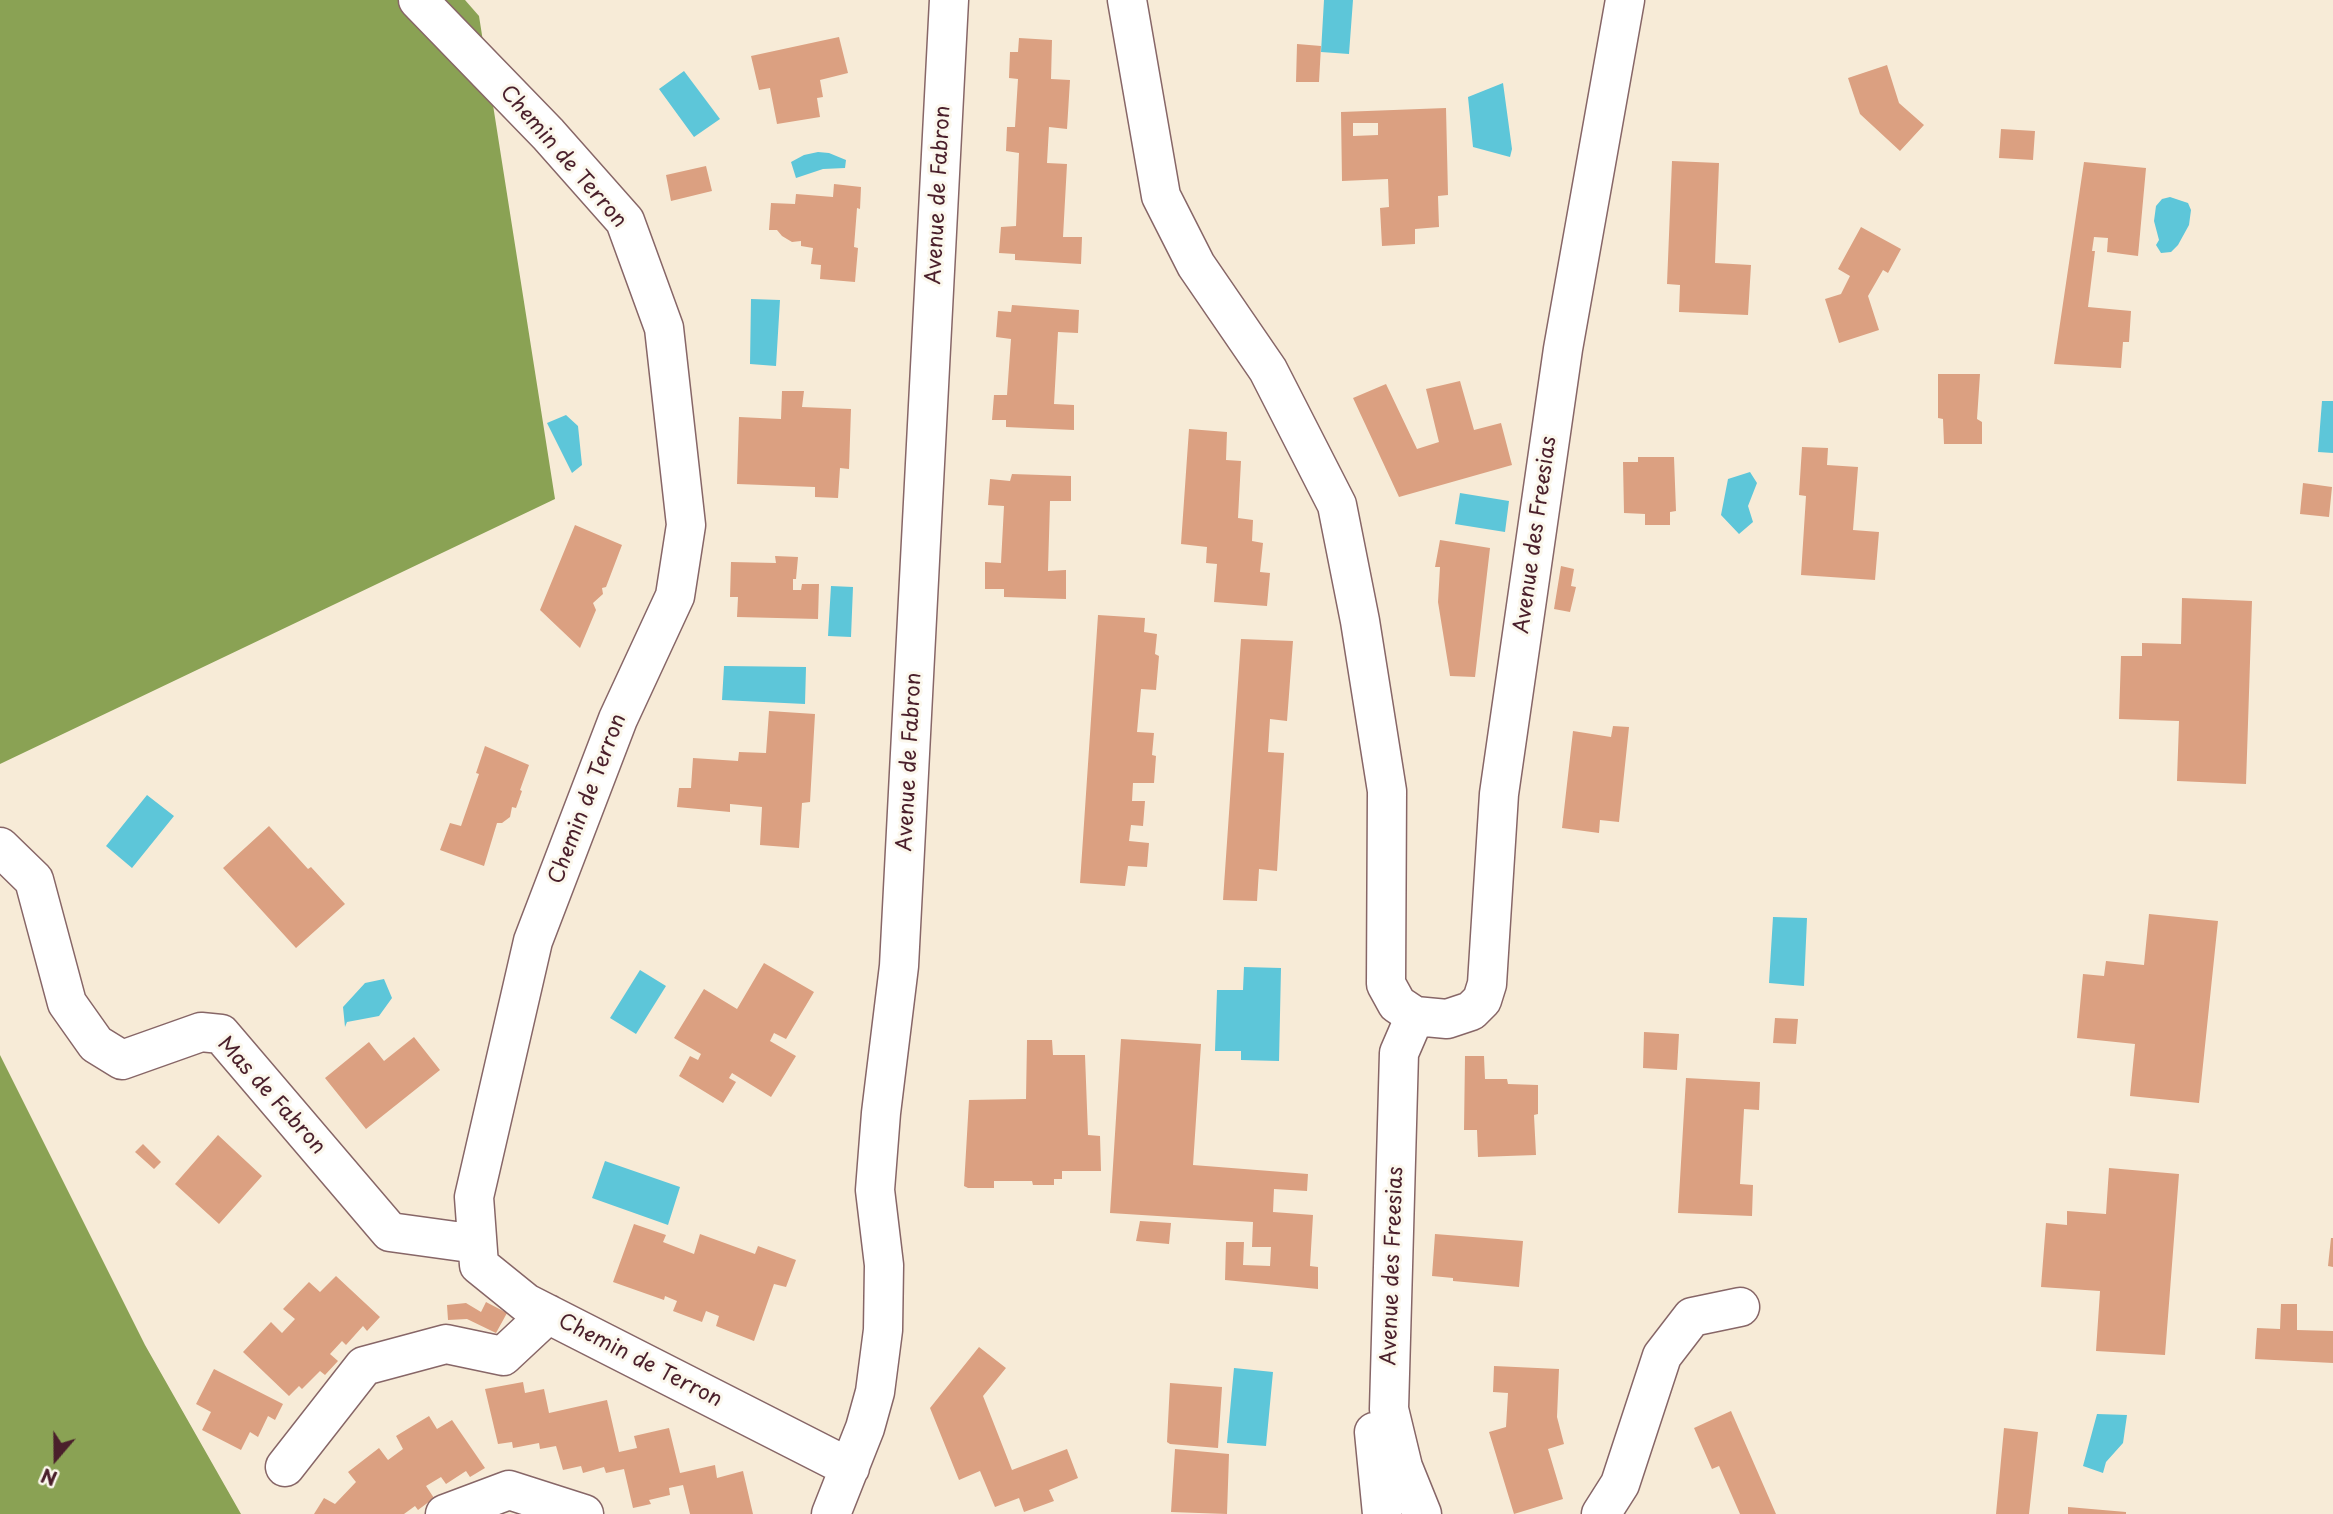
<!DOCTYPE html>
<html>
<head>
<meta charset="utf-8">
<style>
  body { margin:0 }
  #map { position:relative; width:2333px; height:1514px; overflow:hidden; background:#f7ebd7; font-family:"Playpen Sans",sans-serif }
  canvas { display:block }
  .north { position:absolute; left:21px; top:1423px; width:70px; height:70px; -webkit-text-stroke:5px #fbf7ec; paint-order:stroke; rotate:200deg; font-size:19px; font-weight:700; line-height:28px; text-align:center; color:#4a1f2b }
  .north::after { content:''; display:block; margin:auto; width:24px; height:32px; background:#4a1f2b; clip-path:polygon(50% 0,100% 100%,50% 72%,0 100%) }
</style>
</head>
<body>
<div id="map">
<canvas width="2333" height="1514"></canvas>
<div class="north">N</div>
</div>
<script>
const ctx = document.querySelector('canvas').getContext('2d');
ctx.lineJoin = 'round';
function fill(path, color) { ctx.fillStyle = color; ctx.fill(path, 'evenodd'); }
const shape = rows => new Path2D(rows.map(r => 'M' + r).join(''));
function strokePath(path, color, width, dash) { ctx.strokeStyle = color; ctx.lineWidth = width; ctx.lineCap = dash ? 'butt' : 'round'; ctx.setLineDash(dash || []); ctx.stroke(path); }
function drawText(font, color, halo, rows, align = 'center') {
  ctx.font = font + ' "Playpen Sans",sans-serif'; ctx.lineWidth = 6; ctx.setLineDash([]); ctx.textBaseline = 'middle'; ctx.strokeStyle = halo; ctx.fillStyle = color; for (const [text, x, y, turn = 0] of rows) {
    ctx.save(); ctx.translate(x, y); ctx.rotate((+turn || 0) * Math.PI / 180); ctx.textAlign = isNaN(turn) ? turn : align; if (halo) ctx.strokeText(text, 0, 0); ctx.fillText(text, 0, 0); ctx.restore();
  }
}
const forest = shape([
  [0,0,465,0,479,16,555,499,0,764],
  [0,1055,145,1345,241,1514,0,1514]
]);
const water = shape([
  [1324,0,1353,0,1349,54,1321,52],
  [684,71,720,119,694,137,659,89],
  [1503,83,1512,149,1510,157,1473,147,1468,97],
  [818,152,829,153,846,160,845,168,823,169,796,178,791,162,804,155],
  [2170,197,2188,203,2191,210,2189,225,2178,245,2171,252,2161,253,2156,245,2159,240,2154,221,2156,206,2162,199],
  [751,299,780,300,776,366,750,364],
  [2322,401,2333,401,2333,453,2318,452],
  [566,415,578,426,582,465,572,473,547,423],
  [1750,472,1757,483,1748,506,1753,522,1739,534,1721,515,1728,479],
  [1460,493,1509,501,1505,532,1455,524],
  [831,586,853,587,851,637,828,636],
  [724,666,806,667,805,704,722,700],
  [147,795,174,816,132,868,106,846],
  [1773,917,1807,918,1804,986,1769,983],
  [1244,967,1281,968,1279,1061,1241,1060,1241,1051,1215,1051,1217,990,1243,990],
  [640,970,666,986,636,1034,610,1018],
  [384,979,392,998,379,1016,347,1022,345,1027,343,1007,365,983],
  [605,1161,680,1187,668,1225,592,1198],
  [1234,1368,1273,1372,1266,1446,1227,1443],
  [2097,1414,2127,1415,2123,1443,2106,1462,2103,1473,2083,1466]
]);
const building = shape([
  [839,37,848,73,820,80,823,97,817,98,820,117,777,124,770,88,759,90,751,56],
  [1019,38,1052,40,1051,79,1070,80,1067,129,1049,127,1047,163,1067,164,1063,237,1082,237,1081,264,1015,260,1015,254,999,253,1001,227,1016,226,1019,153,1006,151,1007,127,1015,127,1018,79,1009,78,1010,52,1018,52],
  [1297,44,1321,46,1319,82,1296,82],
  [1887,65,1899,103,1924,125,1900,151,1860,114,1848,78],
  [1446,108,1448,195,1438,196,1439,227,1415,229,1415,244,1382,246,1380,208,1389,207,1388,179,1342,181,1341,112],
  [1353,123,1378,123,1378,135,1353,136],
  [2001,129,2035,131,2033,160,1999,158],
  [1672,161,1719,163,1715,263,1751,265,1748,315,1679,312,1680,285,1667,284],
  [2084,162,2146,168,2138,256,2107,252,2108,238,2094,237,2092,251,2095,251,2088,307,2131,311,2129,342,2123,342,2121,368,2054,364],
  [706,166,712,191,671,201,666,175],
  [834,184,861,187,860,209,857,208,854,247,858,248,855,282,820,279,821,265,811,264,813,248,801,246,801,241,792,242,782,236,777,230,769,230,771,203,795,204,796,194,833,197],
  [1861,227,1901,249,1888,273,1883,270,1868,296,1879,330,1839,343,1825,299,1841,294,1850,276,1838,269],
  [1012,305,1079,310,1078,333,1058,332,1054,404,1074,405,1074,430,1006,427,1006,420,992,420,994,395,1007,395,1011,339,996,337,998,311,1011,312],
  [1938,374,1980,374,1977,419,1982,422,1982,444,1944,444,1943,419,1938,418],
  [1460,381,1474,430,1501,423,1512,465,1399,497,1353,398,1386,384,1417,449,1439,442,1426,389],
  [782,391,804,391,802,407,851,409,849,469,840,468,838,498,815,497,815,487,737,484,739,417,781,419],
  [1189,429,1227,432,1226,460,1241,461,1238,518,1253,520,1252,541,1263,543,1260,572,1270,573,1267,606,1214,602,1217,564,1206,563,1207,547,1181,544],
  [1802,447,1828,448,1827,465,1858,467,1853,530,1879,532,1875,580,1801,575,1806,496,1799,495],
  [1638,457,1674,457,1676,511,1670,512,1670,525,1645,525,1645,514,1624,513,1623,462,1638,462],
  [1012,474,1071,476,1071,501,1050,501,1048,571,1066,570,1066,599,1004,597,1004,589,985,589,985,562,1001,563,1004,506,988,505,990,479,1010,481],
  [2303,483,2332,487,2329,517,2300,514],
  [575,525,622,545,606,587,602,588,603,594,593,603,596,610,580,648,540,610],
  [1440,540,1490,548,1475,677,1450,676,1438,602,1440,567,1435,567],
  [775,556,798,557,796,579,793,579,793,590,801,590,802,584,819,584,818,619,737,617,738,597,730,597,731,562,776,563],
  [1561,566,1574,569,1571,586,1576,587,1570,612,1554,609],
  [2182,598,2252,601,2246,784,2177,781,2179,721,2119,719,2121,656,2142,656,2142,643,2181,644],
  [1098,615,1145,618,1144,632,1157,634,1155,654,1159,656,1156,690,1141,689,1137,732,1154,733,1152,755,1156,756,1154,783,1133,783,1132,801,1145,801,1143,826,1131,825,1129,841,1149,843,1147,867,1128,866,1125,886,1080,883],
  [1241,639,1293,641,1287,721,1270,719,1268,752,1284,753,1277,871,1259,869,1257,901,1223,900],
  [769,711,815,714,810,802,802,803,799,848,760,845,762,807,730,804,730,812,677,807,679,788,691,788,693,758,738,761,739,752,766,753],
  [1613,726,1629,727,1619,822,1600,820,1599,833,1562,828,1573,731,1611,737],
  [485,746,529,765,520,790,522,791,516,808,512,807,510,817,502,823,497,823,484,866,440,850,450,823,461,826,479,774,476,773],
  [269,826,308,869,311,867,345,904,296,948,223,868],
  [2149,914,2218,921,2199,1103,2130,1096,2135,1044,2077,1038,2083,974,2104,976,2106,961,2144,965],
  [764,963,814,992,786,1039,774,1033,770,1041,796,1056,771,1097,732,1073,729,1078,736,1082,723,1103,679,1076,690,1056,698,1060,701,1054,674,1038,704,989,737,1009],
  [1775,1018,1798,1019,1796,1044,1773,1043],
  [1644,1032,1679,1034,1677,1070,1643,1068],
  [414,1037,440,1070,366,1129,325,1078,369,1042,384,1061],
  [1121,1039,1201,1044,1193,1165,1308,1174,1307,1191,1274,1189,1273,1212,1313,1215,1310,1266,1318,1267,1318,1289,1225,1280,1226,1242,1244,1242,1243,1265,1270,1266,1271,1247,1252,1247,1253,1222,1110,1213],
  [1027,1040,1052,1040,1053,1055,1085,1055,1088,1135,1100,1136,1101,1171,1062,1171,1062,1179,1054,1179,1054,1185,1033,1185,1032,1181,994,1181,994,1188,968,1188,964,1186,969,1100,1026,1099],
  [1465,1056,1484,1056,1485,1079,1507,1079,1508,1084,1538,1085,1538,1114,1534,1115,1536,1155,1478,1157,1477,1130,1464,1130],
  [1686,1078,1760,1082,1759,1110,1744,1109,1740,1184,1753,1185,1752,1216,1678,1213],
  [218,1135,262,1176,219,1224,175,1184],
  [143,1144,161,1162,154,1169,135,1152],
  [2109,1168,2179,1174,2165,1355,2096,1351,2100,1291,2041,1287,2046,1223,2067,1225,2067,1211,2106,1214],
  [1140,1221,1171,1223,1169,1244,1136,1241],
  [634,1224,666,1235,663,1242,694,1254,700,1234,755,1254,758,1246,796,1260,786,1287,774,1284,754,1341,716,1326,719,1316,706,1311,702,1322,673,1311,677,1301,665,1296,664,1300,613,1282],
  [1435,1234,1523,1241,1519,1287,1453,1281,1453,1278,1432,1276],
  [2331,1238,2333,1238,2333,1267,2328,1266],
  [336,1276,380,1317,367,1331,363,1326,346,1345,342,1341,330,1354,338,1361,325,1375,320,1371,302,1389,299,1386,289,1396,243,1352,271,1322,282,1333,295,1319,283,1309,309,1282,320,1292],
  [486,1302,507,1313,496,1333,467,1319,448,1320,447,1305,466,1303,481,1312],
  [2281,1304,2297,1304,2297,1330,2333,1331,2333,1363,2255,1359,2257,1328,2280,1329],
  [979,1347,1006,1368,983,1396,1012,1470,1067,1449,1078,1478,1049,1490,1054,1501,1024,1512,1019,1498,995,1507,980,1471,959,1480,930,1408],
  [1494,1366,1559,1369,1557,1417,1564,1444,1548,1449,1563,1499,1514,1514,1489,1432,1506,1427,1508,1393,1493,1392],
  [214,1369,283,1404,275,1420,268,1416,258,1437,250,1432,241,1450,202,1430,211,1412,196,1404],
  [523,1382,525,1393,544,1389,549,1413,607,1400,619,1452,637,1448,634,1436,669,1428,680,1473,715,1465,717,1478,743,1471,753,1514,690,1514,683,1485,669,1488,670,1495,649,1500,651,1504,633,1508,624,1469,606,1473,604,1467,583,1473,581,1466,563,1470,556,1446,540,1449,539,1443,513,1448,512,1442,498,1444,485,1389],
  [1170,1383,1222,1387,1218,1448,1170,1444,1167,1442],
  [1731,1411,1776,1514,1740,1514,1719,1466,1712,1469,1694,1428],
  [429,1416,437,1429,452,1420,485,1468,470,1477,466,1471,446,1484,441,1477,426,1486,434,1498,418,1510,415,1506,404,1514,314,1514,324,1498,335,1504,356,1482,348,1472,379,1448,388,1460,403,1449,396,1436],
  [2004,1428,2038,1432,2029,1514,1996,1514],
  [1175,1449,1229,1454,1227,1514,1171,1512],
  [2068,1507,2126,1512,2126,1514,2068,1514]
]);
const minor = shape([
  [418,0,548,134,625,221,664,328,686,525,675,596,618,719,533,941,474,1197,479,1265,526,1303,850,1468],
  [1127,0,1161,196,1196,265,1268,370,1337,505,1360,621,1387,791,1386,984,1397,1004,1415,1016,1447,1019,1471,1011,1482,1000,1487,984,1499,794,1563,349,1625,0],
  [0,847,34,880,67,1003,96,1044,122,1060,201,1032,221,1034,390,1232,477,1244],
  [1415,1016,1399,1053,1389,1409,1403,1467,1422,1514],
  [1374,1432,1382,1514],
  [285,1467,364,1366,446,1344,503,1356,548,1314],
  [445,1514,509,1490,584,1514],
  [831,1514,865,1428,875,1392,883,1330,884,1265,875,1190,881,1113,899,966,949,0],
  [1601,1514,1620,1484,1662,1356,1692,1317,1740,1307]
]);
const streetNames = [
  ["Chemin de Terron",563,157,49],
  ["Avenue de Fabron",939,195,-87],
  ["Avenue des Freesias",1536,535,-82],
  ["Avenue de Fabron",910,762,-87],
  ["Chemin de Terron",588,799,-69],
  ["Mas de Fabron",271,1096,48],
  ["Avenue des Freesias",1393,1266,-88],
  ["Chemin de Terron",640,1361,27]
];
fill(forest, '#8aa254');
fill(water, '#5dc6d9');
fill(building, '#dba081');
strokePath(minor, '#876667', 41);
strokePath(minor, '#fff', 38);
drawText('21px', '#4a1f2b', '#fbf7ec', streetNames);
</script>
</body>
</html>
